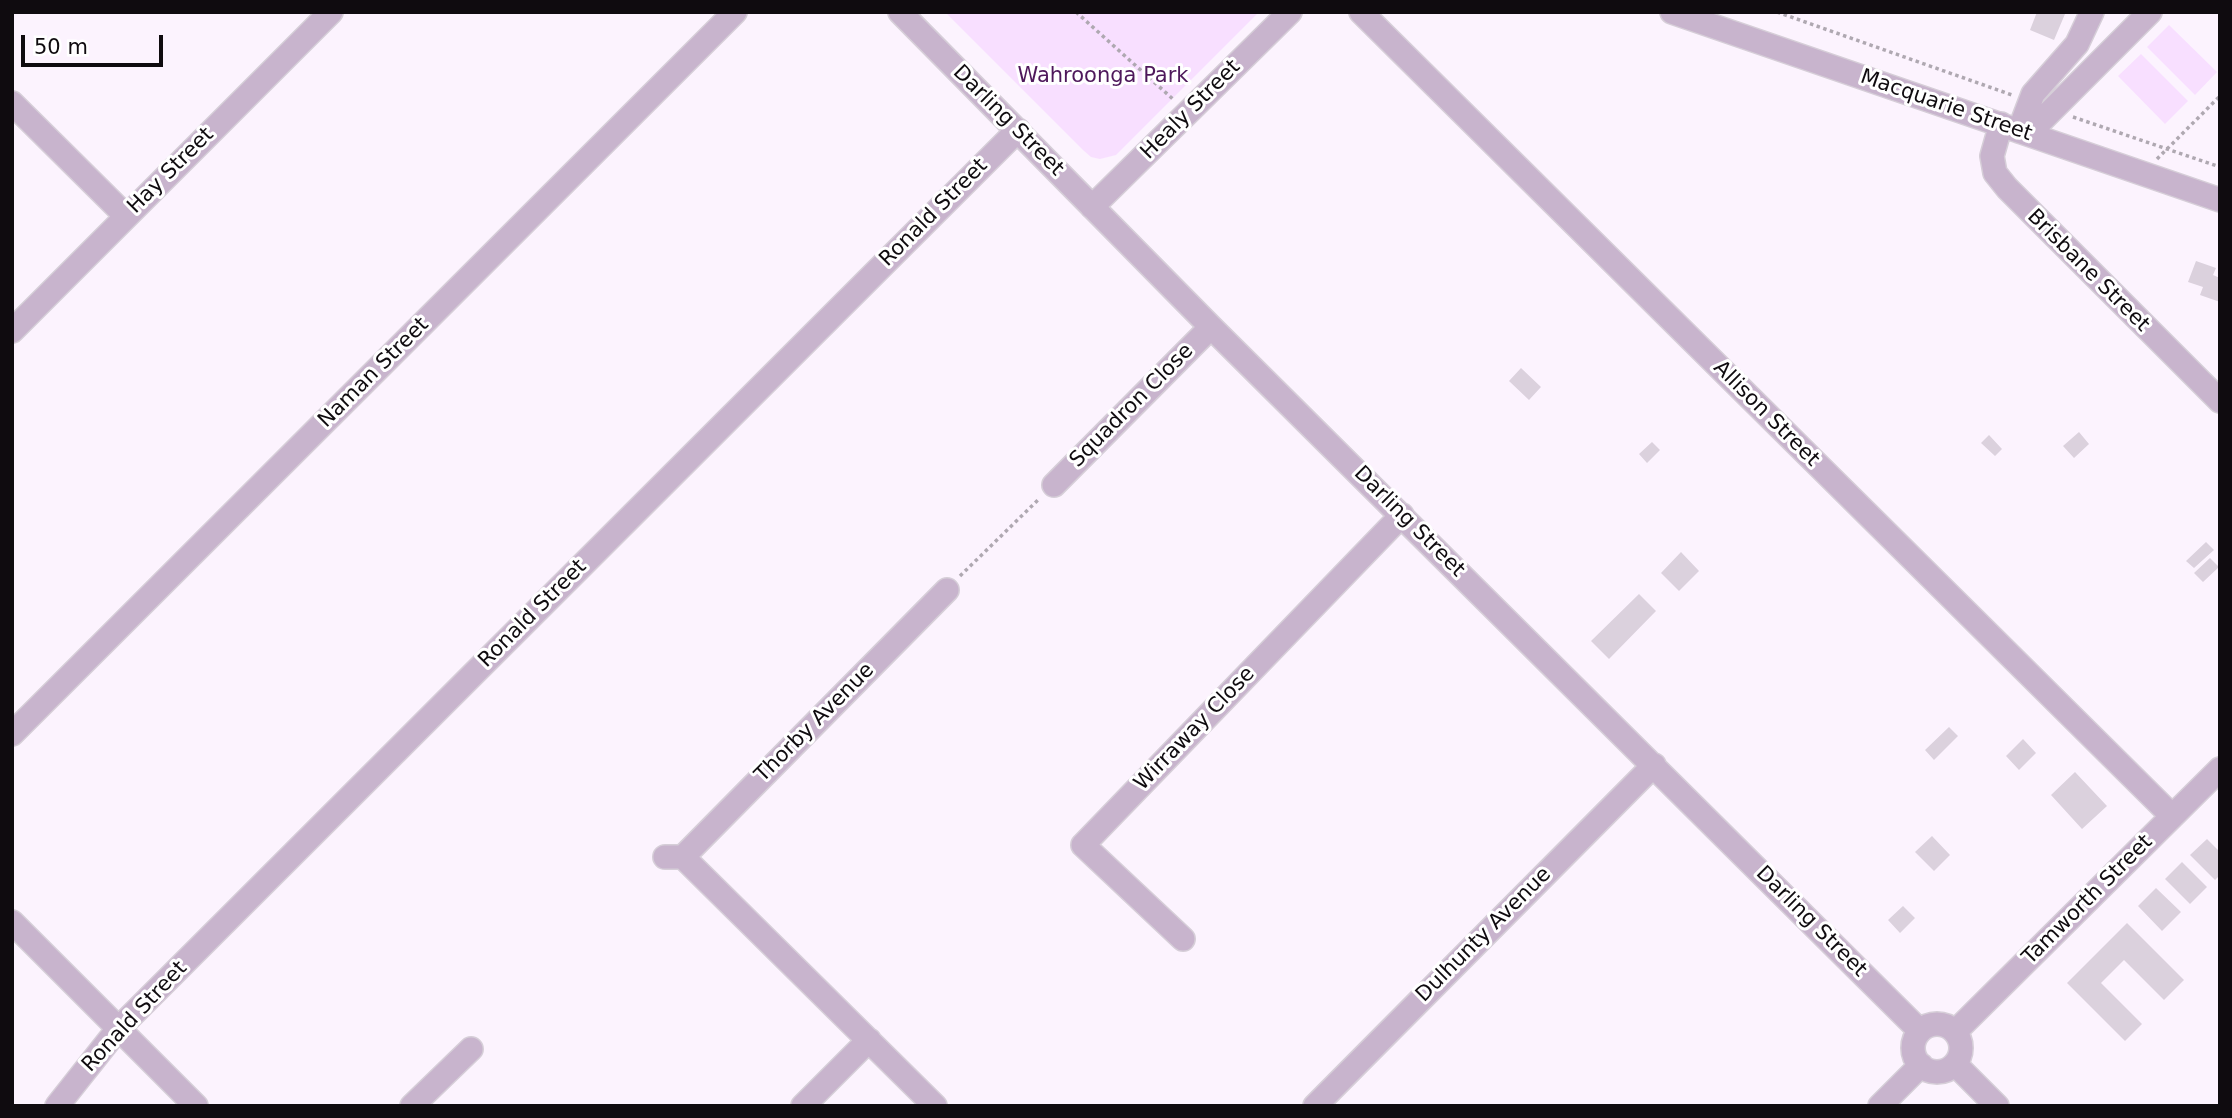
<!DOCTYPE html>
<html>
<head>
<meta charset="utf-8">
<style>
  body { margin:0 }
  #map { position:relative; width:2232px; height:1118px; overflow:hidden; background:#fcf3fe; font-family:"DejaVu Sans",sans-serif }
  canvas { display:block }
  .frame { position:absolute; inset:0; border:14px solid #0f0b0f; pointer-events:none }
  .scale { position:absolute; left:21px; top:35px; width:142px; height:32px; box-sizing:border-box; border:4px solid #0f0b0f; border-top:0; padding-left:9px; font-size:21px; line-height:24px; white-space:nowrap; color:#0f0b0f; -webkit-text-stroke:5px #fff; paint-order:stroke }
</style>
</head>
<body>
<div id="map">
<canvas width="2232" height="1118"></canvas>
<div class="frame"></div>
<div class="scale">50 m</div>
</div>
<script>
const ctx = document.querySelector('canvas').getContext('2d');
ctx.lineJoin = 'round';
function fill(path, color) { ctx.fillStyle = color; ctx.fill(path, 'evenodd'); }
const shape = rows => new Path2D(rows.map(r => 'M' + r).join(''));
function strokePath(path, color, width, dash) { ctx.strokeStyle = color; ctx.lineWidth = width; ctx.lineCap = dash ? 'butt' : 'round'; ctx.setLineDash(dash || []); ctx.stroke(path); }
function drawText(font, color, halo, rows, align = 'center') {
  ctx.font = font + ' "DejaVu Sans",sans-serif'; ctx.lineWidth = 6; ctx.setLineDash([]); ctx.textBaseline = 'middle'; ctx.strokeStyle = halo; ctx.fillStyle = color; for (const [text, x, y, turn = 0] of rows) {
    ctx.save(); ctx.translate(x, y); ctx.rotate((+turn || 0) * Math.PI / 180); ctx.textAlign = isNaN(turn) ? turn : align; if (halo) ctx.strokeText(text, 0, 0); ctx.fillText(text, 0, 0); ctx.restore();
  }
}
const green = shape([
  [945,12,1259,12,1116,155,1100,159,1091,157,1083,150],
  [2169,25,2217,72,2195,95,2147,47],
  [2141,54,2188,101,2165,124,2118,76]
]);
const building = shape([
  [2037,12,2065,14,2054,40,2030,30],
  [2196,261,2216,268,2213,275,2220,278,2220,302,2200,295,2203,287,2188,282],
  [1521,368,1541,387,1529,400,1509,381],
  [2079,432,2089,444,2074,458,2063,446],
  [1989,435,2002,449,1995,456,1981,443],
  [1652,442,1660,450,1647,463,1639,454],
  [2206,542,2214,550,2194,568,2186,561],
  [1681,552,1699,571,1679,591,1661,573],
  [2210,558,2219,567,2203,582,2194,573],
  [1639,594,1656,611,1609,659,1591,641],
  [1949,727,1958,736,1934,760,1925,750],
  [2023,739,2036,753,2019,770,2006,756],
  [2075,772,2107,806,2082,829,2051,795],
  [1932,836,1950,855,1934,871,1915,852],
  [2207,839,2220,852,2220,875,2215,880,2190,855],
  [2182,862,2207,887,2190,904,2165,879],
  [2156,888,2181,912,2162,931,2138,906],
  [1903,906,1915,918,1900,933,1888,920],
  [2127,923,2184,980,2164,1000,2124,960,2101,983,2142,1024,2125,1041,2067,983]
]);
const path = shape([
  [1076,12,1174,100],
  [1777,12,2012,95],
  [2073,117,2220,167],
  [2157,159,2220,96],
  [960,576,1040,498]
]);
const minor = shape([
  [900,12,1211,327,1920,1031],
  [1361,12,2172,816],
  [1672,12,2220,200],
  [12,103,125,215],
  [2001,124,1992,156,1995,173,2007,188,2220,401],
  [2019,131,2033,94,2077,44,2092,12],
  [2028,134,2150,12],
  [1092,207,1290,12],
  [12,331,331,12],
  [1054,485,1211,327],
  [12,734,735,12],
  [665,857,683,857,947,590],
  [683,857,935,1106],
  [12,922,196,1106],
  [1183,939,1083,845,1402,515],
  '1913 1048a24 24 0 1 1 48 0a24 24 0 1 1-48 0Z',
  [1956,1031,2220,769],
  [1955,1064,1997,1106],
  [57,1106,118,1029,1018,130],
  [412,1106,471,1049],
  [803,1106,869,1040],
  [1315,1106,1654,765],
  [1880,1106,1921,1065]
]);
const parkNames = [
  ["Wahroonga Park",1103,77]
];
const streetNames = [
  ["Macquarie Street",1946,106,19],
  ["Healy Street",1191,110,-45],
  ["Darling Street",1008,121,45],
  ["Hay Street",171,171,-45],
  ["Ronald Street",934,213,-45],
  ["Brisbane Street",2088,271,45],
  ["Naman Street",374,373,-45],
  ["Squadron Close",1132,406,-45],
  ["Allison Street",1766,414,45],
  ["Darling Street",1409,522,45],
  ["Ronald Street",533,614,-45],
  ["Thorby Avenue",815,723,-45],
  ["Wirraway Close",1195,729,-46],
  ["Tamworth Street",2088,900,-45],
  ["Darling Street",1811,922,45],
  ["Dulhunty Avenue",1484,935,-45],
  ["Ronald Street",135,1017,-47]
];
fill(green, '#f8dfff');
fill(building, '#dbd1dd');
strokePath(minor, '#d6ced8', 26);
strokePath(path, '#afa8b1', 3.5, [3.5, 3.5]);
strokePath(minor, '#c8b4cd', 23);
drawText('21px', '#4e185b', '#fff', parkNames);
drawText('21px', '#0f0b0f', '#fff', streetNames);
</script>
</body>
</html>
